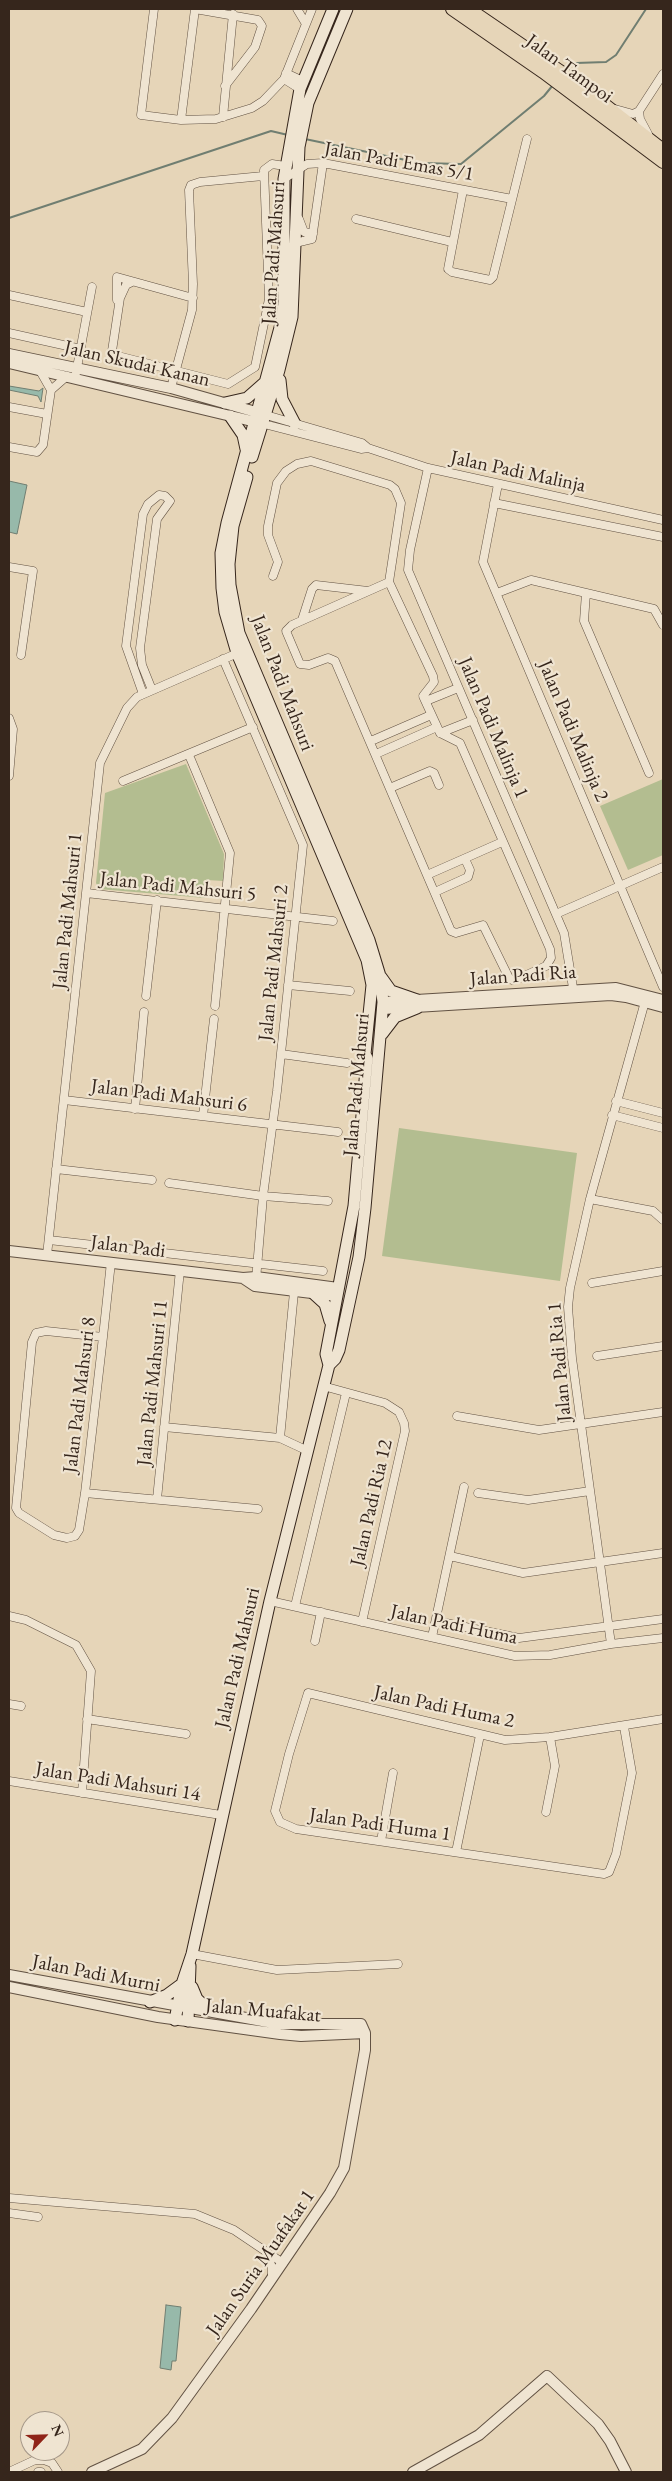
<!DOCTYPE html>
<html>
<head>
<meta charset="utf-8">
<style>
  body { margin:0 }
  #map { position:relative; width:672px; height:2481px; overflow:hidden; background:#e6d5b8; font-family:"EB Garamond",serif }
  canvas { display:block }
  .frame { position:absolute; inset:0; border:10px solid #36261c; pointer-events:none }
  .north { position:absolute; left:20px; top:2411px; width:50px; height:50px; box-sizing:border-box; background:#efe4d1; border:1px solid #a59889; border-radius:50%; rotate:66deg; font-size:14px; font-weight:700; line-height:20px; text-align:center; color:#36261c }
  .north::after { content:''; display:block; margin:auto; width:18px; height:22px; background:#8f2418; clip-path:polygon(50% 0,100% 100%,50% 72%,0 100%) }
</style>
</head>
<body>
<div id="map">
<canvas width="672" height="2481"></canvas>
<div class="frame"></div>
<div class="north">N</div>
</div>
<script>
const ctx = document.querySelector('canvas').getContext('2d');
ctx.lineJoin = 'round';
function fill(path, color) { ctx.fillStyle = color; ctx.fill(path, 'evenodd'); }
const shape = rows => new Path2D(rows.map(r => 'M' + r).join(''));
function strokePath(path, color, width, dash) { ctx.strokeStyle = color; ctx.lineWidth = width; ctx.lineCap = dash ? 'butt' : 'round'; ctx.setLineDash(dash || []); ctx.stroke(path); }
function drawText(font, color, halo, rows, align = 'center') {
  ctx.font = font + ' "EB Garamond",serif'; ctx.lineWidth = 4.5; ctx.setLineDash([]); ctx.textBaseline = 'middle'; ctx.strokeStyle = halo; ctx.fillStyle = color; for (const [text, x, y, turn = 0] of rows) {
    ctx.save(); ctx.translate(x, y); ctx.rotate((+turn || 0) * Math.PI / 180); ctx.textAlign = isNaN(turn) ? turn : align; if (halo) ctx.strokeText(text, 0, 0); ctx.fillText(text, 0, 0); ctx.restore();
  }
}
const green = shape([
  [186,764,224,854,223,881,207,880,205,898,99,889,96,883,105,793],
  [663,779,663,855,628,870,600,806],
  [399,1128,577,1153,560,1281,382,1256]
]);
const water = shape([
  [9,386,39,391,43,388,41,402,38,396,9,390,9,386],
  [9,481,27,485,17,534,9,532,9,481],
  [166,2305,181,2307,176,2361,172,2361,171,2370,160,2368,166,2305]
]);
const stream = shape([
  [565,69,568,66,576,63,606,62,616,55,646,9],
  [305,139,420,163,461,164,544,96,553,85],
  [9,218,271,131,288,135]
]);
const minor = shape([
  [154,9,141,115,181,120,216,119,252,108,263,101,284,79,306,24,297,9],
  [195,9,258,20,262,26,255,47,225,86],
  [306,24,312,9],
  [286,73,303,81],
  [284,79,300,89],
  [615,109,633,114,639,111,663,74],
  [639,111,640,119,648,134],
  [223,117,233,14],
  [181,120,195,9],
  [284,179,307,164,323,163,512,199],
  [463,190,448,269,452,272,490,280,493,277,527,139],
  [299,219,304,232,313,234],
  [356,219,452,242],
  [295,243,312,239,323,163],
  [132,282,126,285,120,298,112,351,114,355,228,384,255,367,269,299,264,170,272,164,285,166],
  [9,295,87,312],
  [117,300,117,277,193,298],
  [9,333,81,349],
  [76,373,92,287],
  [171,388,192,310,193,284,189,190,191,185,200,182,263,176],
  [51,390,67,376],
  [9,407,47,414],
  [266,415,362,443,368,448],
  [264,424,361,449,368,448,428,468,663,520],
  [9,447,37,452,43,445,51,390,39,369],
  [428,468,410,550,408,570,564,933,574,994],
  [498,484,483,562,663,987],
  [494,503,663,537],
  [9,567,33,571,21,655],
  [273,576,278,562,268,535,268,526,277,483,286,471,297,464,311,461,390,485,395,489,401,503,389,582,433,676,434,682,423,696,440,733,460,743,550,949,551,958,546,966,520,978,512,980,509,978,483,925,456,933,451,931,335,661,328,658,309,665,300,664,286,631,292,625,389,582],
  [497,593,531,580,654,609,663,625],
  [586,593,584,621,649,773],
  [302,620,312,589,316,585,368,591],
  [223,659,303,845,277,1091,263,1196,256,1280],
  [143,694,126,646,143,514,148,504,159,495,165,496,170,501,157,519,140,648,142,665,152,690],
  [426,701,458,688],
  [9,718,13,729,9,776],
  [440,733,473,720],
  [371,741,431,715],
  [376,754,437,727],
  [189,755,230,853,215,1006],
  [123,781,253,727],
  [390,788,430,771,434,773,439,785],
  [427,875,502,842],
  [435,892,468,877,470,870,465,859],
  [86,893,333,921],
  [556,914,663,867],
  [288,985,350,991],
  [146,996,157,900],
  [281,1054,347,1063],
  [64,1100,338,1132],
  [616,1101,663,1113],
  [135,1109,144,1012],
  [612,1115,663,1128],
  [203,1116,214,1019],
  [56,1169,152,1180],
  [169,1183,263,1196,328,1201],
  [590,1199,653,1211,663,1220],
  [49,1240,323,1271],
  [47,1255,100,763,127,708,137,697,240,652],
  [592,1283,663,1271],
  [103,1337,46,1331,36,1333,32,1342,16,1508,19,1513,54,1535,67,1538,75,1536,79,1530,85,1493,103,1337,111,1262],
  [597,1356,663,1346],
  [323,1386,385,1403,399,1412,404,1423,405,1431,362,1622],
  [457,1416,539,1430,663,1412],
  [164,1427,280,1438,308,1451],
  [280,1438,294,1292],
  [85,1493,258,1509],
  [478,1493,528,1500,590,1491],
  [157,1499,180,1270],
  [450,1556,523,1573,663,1553],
  [270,1601,515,1656,550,1655,611,1644,663,1638],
  [295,1606,346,1393],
  [9,1616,26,1620,76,1645,91,1671,82,1793],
  [436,1621,519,1638,663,1619],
  [432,1637,464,1487],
  [315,1641,321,1612],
  [611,1644,572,1358,568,1307,570,1288,590,1199,646,998],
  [9,1704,21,1706],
  [87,1719,186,1734],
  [624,1727,632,1773,616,1854,609,1872,604,1874,296,1829,280,1822,275,1811,289,1754,308,1693,505,1740,550,1737,663,1719],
  [9,1781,221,1815],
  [546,1812,555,1766,550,1737],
  [381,1841,393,1773],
  [456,1852,480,1735],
  [192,1954,277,1970,398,1964],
  [9,2198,195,2214,234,2230,283,2263],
  [9,2213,38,2217],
  [266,2253,272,2267,272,2278],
  [9,2472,35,2460,44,2460,52,2463,58,2472],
  [38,2472,41,2472]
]);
const tertiary = shape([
  [9,354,171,388,263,414],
  [9,363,260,423],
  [383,1002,616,988,663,1000],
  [383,1009,611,995,626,997,663,1007],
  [9,1251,243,1278,256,1277,338,1288],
  [243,1278,255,1286,336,1296],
  [9,1975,279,2024,361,2024,365,2033,365,2050,344,2168,330,2193,251,2309,172,2418,142,2449,92,2472],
  [9,1987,158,2017,280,2034,301,2036,365,2033],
  [413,2472,479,2435,547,2376,598,2424,610,2441,626,2472]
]);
const secondary = shape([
  [280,380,282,399,295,424],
  [225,403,247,398,264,383],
  [230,416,243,435,246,449],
  [252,457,279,370,292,317,299,147,308,103,347,9],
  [247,477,233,526,229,564,230,585,239,633,369,940,380,976,383,1002,365,1208,359,1257,339,1350,335,1359,329,1365],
  [381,977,391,991,417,1000],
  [382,1034,395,1017,417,1008],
  [314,1294,325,1304,330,1321],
  [192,1987,197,1999,209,2010],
  [150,2002,167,1995,182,1984],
  [175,2020,182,1984,192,1954,270,1601,329,1365,326,1354,354,1206,367,1058,365,1054,372,985,367,960,237,653,225,612,222,588,221,553,227,523,281,324,284,303,284,179,300,89,333,9],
  [188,2021,190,1966]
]);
const primary = shape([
  [452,9,543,72,663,162],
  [469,9,573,80,663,150]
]);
const streetNames = [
  ["Jalan Tampoi",569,69,36],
  ["Jalan Padi Emas 5/1",399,162,10],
  ["Jalan Padi Mahsuri",274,253,-86],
  ["Jalan Skudai Kanan",137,364,13],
  ["Jalan Padi Malinja",518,472,12],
  ["Jalan Padi Mahsuri",282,683,69],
  ["Jalan Padi Malinja 1",493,728,67],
  ["Jalan Padi Malinja 2",573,731,67],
  ["Jalan Padi Mahsuri 5",178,887,6],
  ["Jalan Padi Mahsuri 1",68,911,-84],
  ["Jalan Padi Mahsuri 2",274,963,-84],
  ["Jalan Padi Ria",523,976,-4],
  ["Jalan Padi Mahsuri",357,1085,-85],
  ["Jalan Padi Mahsuri 6",169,1096,7],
  ["Jalan Padi",128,1247,7],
  ["Jalan Padi Ria 1",560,1362,-95],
  ["Jalan Padi Mahsuri 11",153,1383,-84],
  ["Jalan Padi Mahsuri 8",80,1395,-83],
  ["Jalan Padi Ria 12",372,1503,-77],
  ["Jalan Padi Huma",454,1625,12],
  ["Jalan Padi Mahsuri",238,1658,-77],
  ["Jalan Padi Huma 2",444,1707,12],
  ["Jalan Padi Mahsuri 14",118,1782,9],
  ["Jalan Padi Huma 1",380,1825,8],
  ["Jalan Padi Murni",96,1974,11],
  ["Jalan Muafakat",263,2011,5],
  ["Jalan Suria Muafakat 1",261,2263,-55]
];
fill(green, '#b3bd90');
fill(water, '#97b9aa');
strokePath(water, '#707e71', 1);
strokePath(stream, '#707e71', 2);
strokePath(minor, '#625243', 9);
strokePath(tertiary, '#625243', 12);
strokePath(secondary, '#36261c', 13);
strokePath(primary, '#36261c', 14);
strokePath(minor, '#efe4d1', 8);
strokePath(tertiary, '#efe4d1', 10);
strokePath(secondary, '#efe4d1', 11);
strokePath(primary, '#e6d5b8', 12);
drawText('20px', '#36261c', '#efe4d1', streetNames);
</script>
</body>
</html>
